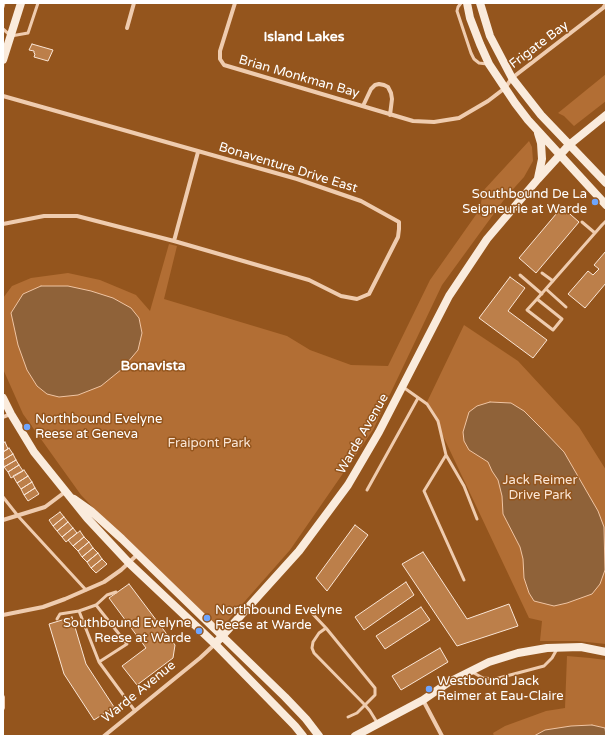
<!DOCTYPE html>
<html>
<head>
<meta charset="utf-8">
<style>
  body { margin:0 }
  #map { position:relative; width:609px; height:739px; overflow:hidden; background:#94551d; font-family:"Varela Round",sans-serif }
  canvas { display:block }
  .frame { position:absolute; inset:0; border:4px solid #fff; pointer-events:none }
</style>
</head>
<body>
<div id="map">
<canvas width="609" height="739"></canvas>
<div class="frame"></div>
</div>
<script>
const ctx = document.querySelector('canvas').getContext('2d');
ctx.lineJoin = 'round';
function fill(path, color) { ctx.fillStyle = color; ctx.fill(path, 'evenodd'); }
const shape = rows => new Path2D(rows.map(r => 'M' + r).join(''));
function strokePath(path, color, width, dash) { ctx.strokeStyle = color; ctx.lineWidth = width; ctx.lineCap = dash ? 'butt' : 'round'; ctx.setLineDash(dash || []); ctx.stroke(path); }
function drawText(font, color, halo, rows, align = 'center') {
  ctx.font = font + ' "Varela Round",sans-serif'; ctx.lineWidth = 3; ctx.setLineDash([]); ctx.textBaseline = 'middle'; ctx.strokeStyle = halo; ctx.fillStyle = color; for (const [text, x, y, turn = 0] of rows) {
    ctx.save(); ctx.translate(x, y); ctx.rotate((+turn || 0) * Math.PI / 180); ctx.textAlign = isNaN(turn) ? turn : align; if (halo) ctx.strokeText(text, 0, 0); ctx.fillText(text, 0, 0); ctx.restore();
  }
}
const green = shape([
  [606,74,606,101,574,126,564,116,558,113],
  [529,141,532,147,533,161,524,177,506,197,442,285,373,430,290,550,216,634,81,495,23,414,3,369,3,298,12,286,31,278,68,273,100,280,136,295,150,311,169,244,177,246,164,299,287,336,310,350,351,365,388,366,430,280,480,209,483,191],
  [464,325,518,361,579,427,606,470,606,644,577,641,540,641,542,621,529,618,427,402],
  [567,656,590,658,606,660,606,736,494,736,493,733,505,726,546,711,565,708]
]);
const water = shape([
  [41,286,68,286,91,291,113,298,131,308,139,318,142,333,138,350,122,369,101,386,78,395,59,397,47,394,37,386,27,370,18,345,11,313,23,294,41,286],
  [490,402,511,403,524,411,543,430,564,452,598,511,604,527,605,570,600,584,592,594,567,603,554,606,534,601,529,593,524,578,523,559,520,547,503,514,502,496,498,480,492,471,488,462,469,450,464,441,463,432,469,412,477,406,490,402],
  [592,725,605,728,606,736,534,736,545,730,571,726,592,725]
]);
const building = shape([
  [32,44,53,50,48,61,34,57,35,54,34,53,34,51,29,50,32,44],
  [562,207,579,222,536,273,519,258,562,207],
  [606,251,606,283,585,308,568,294,588,271,593,275,599,269,594,265,606,251],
  [510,277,525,288,508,311,547,340,533,358,479,318,510,277],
  [5,442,8,449,3,452,3,443,5,442],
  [9,448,13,454,3,460,3,452,9,448],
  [13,454,16,460,4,467,3,460,13,454],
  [16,460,19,465,8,472,4,467,16,460],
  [19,465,23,471,11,478,8,472,19,465],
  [24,470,28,476,17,483,13,476,24,470],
  [28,476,32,482,21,489,17,483,28,476],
  [32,482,35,488,24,495,21,489,32,482],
  [35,488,39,494,28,501,24,495,35,488],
  [60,512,64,517,53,526,49,520,60,512],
  [64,517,68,522,57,531,53,526,64,517],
  [68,522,73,528,62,537,57,531,68,522],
  [355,525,368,535,327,591,316,578,355,525],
  [73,528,77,533,66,542,62,537,73,528],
  [80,531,84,537,73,546,68,540,80,531],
  [84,537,89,542,78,551,73,546,84,537],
  [89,542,93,548,82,557,78,551,89,542],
  [93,548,98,553,87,562,82,557,93,548],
  [423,552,467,619,509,604,518,626,457,646,402,564,423,552],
  [98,553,102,559,91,568,87,562,98,553],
  [102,559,107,564,96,573,91,568,102,559],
  [406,582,414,595,364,630,355,617,406,582],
  [129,584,175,645,173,658,137,685,122,666,146,648,109,598,129,584],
  [421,607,430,620,385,649,376,636,421,607],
  [72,617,86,664,114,707,94,720,64,674,49,624,72,617],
  [440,648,448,662,401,690,392,676,440,648]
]);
const lane = shape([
  [461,3,458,7,457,11,471,53,474,59,479,63,487,64],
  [3,7,4,3],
  [3,29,11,36,28,33,38,3],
  [582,222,595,233],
  [542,273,553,281],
  [520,275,542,294],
  [546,289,566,307],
  [537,299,562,319,553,330,527,310,537,299,602,225,606,221],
  [403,387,427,404,438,421,446,455,424,491,464,580],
  [446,455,464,486,477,519],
  [367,490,418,398],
  [3,497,18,516,86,590],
  [96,605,127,644,99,662],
  [308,609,326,628],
  [79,611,99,662,135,711],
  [57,619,60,614,79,611,96,605,107,595,116,592],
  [472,672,483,678,495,679,544,666,552,658,557,649],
  [348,717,357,713,375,695,375,688,326,628,319,633,313,642,312,648,314,653,365,705,370,711,378,724]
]);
const street = shape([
  [235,3,220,51,220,59,224,65,413,121,434,122,459,118,488,101,505,88,512,78,603,8,606,4],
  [127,28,134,3],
  [3,96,297,179,361,201,399,222,399,229,398,237,369,294,357,299,341,296,309,280,174,241,77,216,44,216,3,224],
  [363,106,371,89,375,85,379,84,384,85,388,87,391,93,392,99,390,115],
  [174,241,198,152],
  [3,417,11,414],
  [3,520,45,507,65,492],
  [3,615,43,607,65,599,104,582,121,570,138,554],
  [3,697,3,708],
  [423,700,442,736],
  [104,736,200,658,215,644]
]);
const secondary = shape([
  [467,3,470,18,480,44,489,64,515,103,528,120,606,205],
  [480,3,490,36,512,78,541,115,606,183],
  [3,60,21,3],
  [538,178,542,159,541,143,538,133],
  [3,398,11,414,34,452,87,518,129,563,215,644,295,726,303,736],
  [74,499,91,511,122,539,285,697,306,719,319,736],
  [215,644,299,551,348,485,379,432,449,296,487,239,538,179,569,145,606,115],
  [355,736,423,700,449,682,489,662,518,653,547,648,581,647,606,652]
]);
const markers = [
  [595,202,4,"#6ea5fe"],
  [27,427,4,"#6ea5fe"],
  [207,618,4,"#6ea5fe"],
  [199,631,4,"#6ea5fe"],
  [429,689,4,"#6ea5fe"]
];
const streetNames = [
  ["Frigate Bay",539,45,-37],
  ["Brian Monkman Bay",299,77,16],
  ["Bonaventure Drive East",288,168,17],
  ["Warde Avenue",363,434,-60],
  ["Warde Avenue",139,692,-39]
];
const poiNames = [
  ["Southbound De La",587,195,"right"],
  ["Seigneurie at Warde",587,210,"right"],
  ["Northbound Evelyne",35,420],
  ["Reese at Geneva",35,435],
  ["Northbound Evelyne",215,611],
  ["Reese at Warde",215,626],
  ["Southbound Evelyne",191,624,"right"],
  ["Reese at Warde",191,639,"right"],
  ["Westbound Jack",437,682],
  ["Reimer at Eau-Claire",437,697]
];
const parkNames = [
  ["Fraipont Park",209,444],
  ["Jack Reimer",540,481],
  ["Drive Park",540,496]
];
const neighbourhoodNames = [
  ["Island Lakes",304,37],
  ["Bonavista",153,366]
];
fill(green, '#b26e34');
fill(water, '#8f6239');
strokePath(water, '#f0c5a3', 1);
fill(building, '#bc7f4a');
strokePath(building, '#fae6d6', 1);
strokePath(lane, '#efccaf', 3);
strokePath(street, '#efccaf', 4);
strokePath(secondary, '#faebdc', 8);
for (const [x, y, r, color] of markers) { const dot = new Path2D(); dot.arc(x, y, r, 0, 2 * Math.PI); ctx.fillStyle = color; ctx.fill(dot); strokePath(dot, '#94551d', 1.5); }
drawText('13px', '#fff', '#94551d', streetNames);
drawText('13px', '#fff', '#94551d', poiNames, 'left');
drawText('13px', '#fae6d6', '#94551d', parkNames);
drawText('bold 14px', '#fff', '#94551d', neighbourhoodNames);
</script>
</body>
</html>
